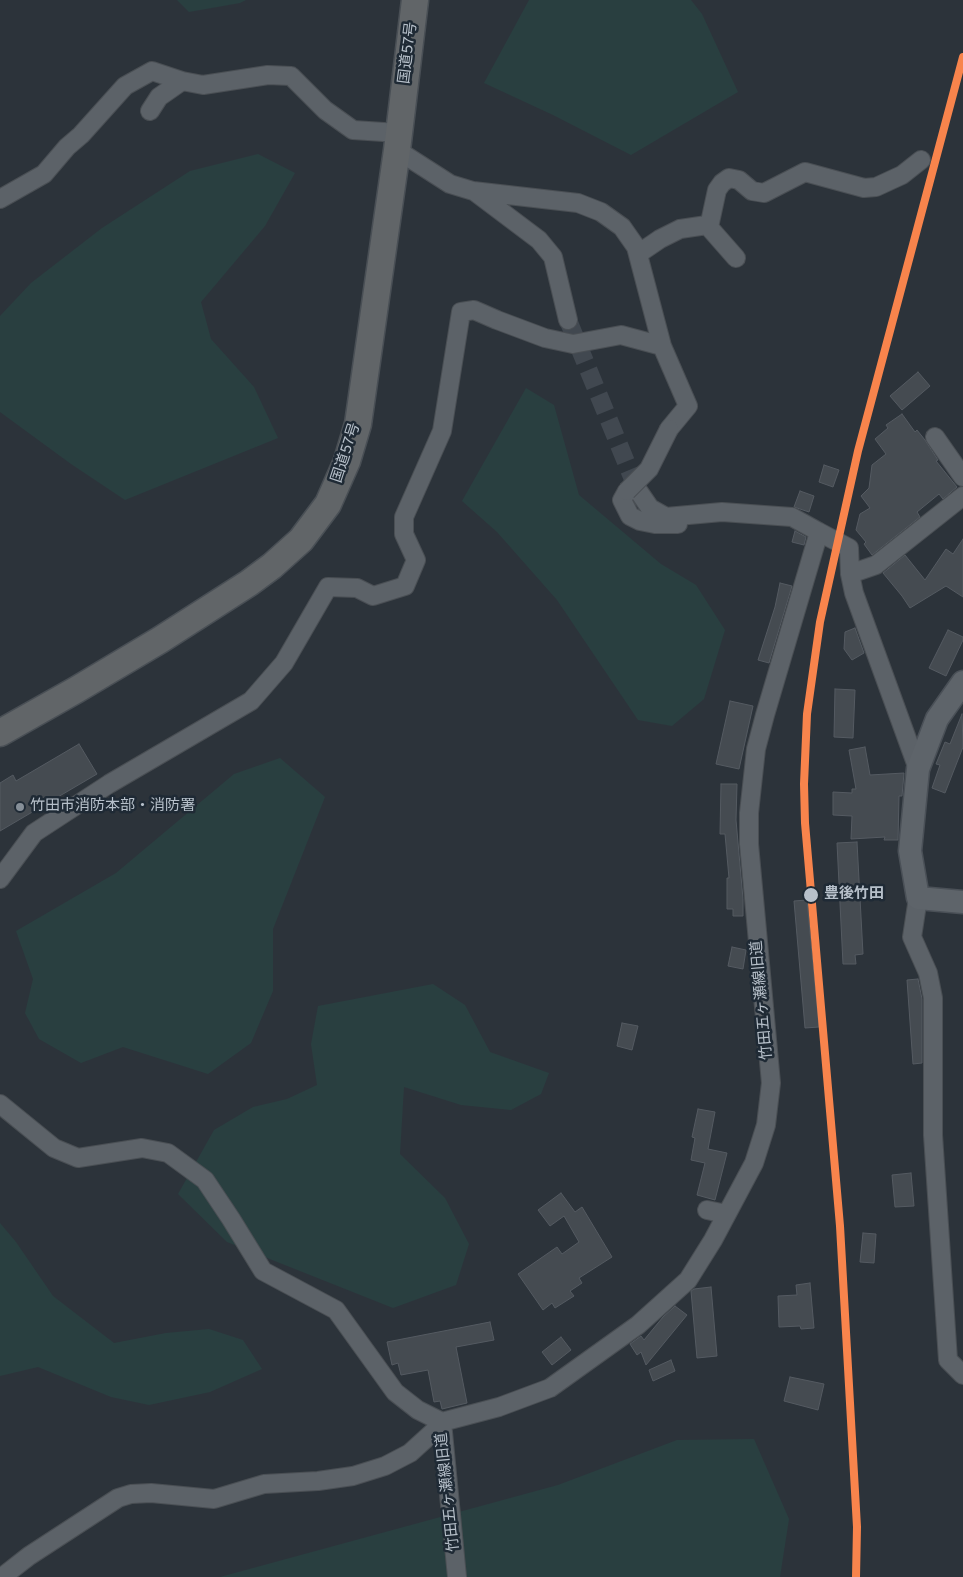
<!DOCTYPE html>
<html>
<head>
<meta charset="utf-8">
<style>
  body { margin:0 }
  canvas { display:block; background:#2c333a }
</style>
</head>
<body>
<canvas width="963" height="1577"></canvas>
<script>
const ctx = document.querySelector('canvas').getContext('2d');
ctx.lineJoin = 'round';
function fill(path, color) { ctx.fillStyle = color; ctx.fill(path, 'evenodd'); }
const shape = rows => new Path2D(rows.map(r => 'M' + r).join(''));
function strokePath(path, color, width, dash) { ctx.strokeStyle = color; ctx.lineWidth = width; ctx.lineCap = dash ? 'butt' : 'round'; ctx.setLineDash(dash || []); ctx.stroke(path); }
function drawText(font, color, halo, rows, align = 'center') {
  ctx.font = font + ' Overpass,"Noto Sans JP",sans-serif'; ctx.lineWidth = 5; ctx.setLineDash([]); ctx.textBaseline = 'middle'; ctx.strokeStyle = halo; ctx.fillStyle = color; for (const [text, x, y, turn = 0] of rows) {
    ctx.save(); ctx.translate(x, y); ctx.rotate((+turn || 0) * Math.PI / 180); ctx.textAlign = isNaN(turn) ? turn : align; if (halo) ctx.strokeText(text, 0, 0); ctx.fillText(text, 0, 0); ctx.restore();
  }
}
const green = shape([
  [177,0,246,0,240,3,189,12],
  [529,0,691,0,702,14,738,92,631,155,553,115,484,83],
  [258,154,295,173,265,226,201,302,211,339,254,387,278,438,125,500,71,464,0,412,0,316,31,283,102,228,190,171],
  [526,388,554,405,579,495,661,564,696,585,725,630,704,699,672,726,638,720,557,600,497,532,462,501],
  [280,758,325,797,273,929,273,991,251,1043,208,1074,123,1047,81,1063,39,1039,25,1013,33,979,16,931,116,873,234,774],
  [433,984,465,1005,490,1052,549,1073,541,1094,511,1110,461,1105,404,1087,400,1154,445,1198,469,1244,456,1285,393,1308,227,1242,178,1194,214,1130,253,1107,287,1099,317,1085,311,1044,318,1006],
  [0,1223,16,1242,53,1296,114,1343,166,1333,209,1329,243,1340,262,1369,210,1392,149,1405,111,1397,38,1367,0,1376],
  [754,1439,789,1519,780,1577,220,1577,558,1485,677,1440]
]);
const building = shape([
  [918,372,930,386,902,410,890,396,918,372],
  [902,414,915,432,917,430,925,440,938,460,936,461,957,487,943,499,939,494,917,512,920,517,872,555,864,544,866,542,856,530,860,514,870,508,861,496,869,488,872,465,886,454,875,439,888,428,886,425,902,414],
  [824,465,839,470,833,487,819,482,824,465],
  [800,491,814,496,809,512,794,507,800,491],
  [795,531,806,537,804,545,792,542,795,531],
  [963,539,963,597,946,586,910,608,902,596,883,573,905,555,925,580,946,549,953,554,963,539],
  [780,583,792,586,769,663,758,660,775,607,780,583],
  [855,628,864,653,852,660,844,649,845,632,855,628],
  [948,630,963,637,963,640,946,676,929,668,948,630],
  [835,689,855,690,853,738,834,737,835,689],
  [730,701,753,706,739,769,716,764,730,701],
  [962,714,963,747,945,793,932,788,940,765,936,764,945,742,950,744,962,714],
  [79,744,97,774,0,831,0,783,13,775,16,781,79,744],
  [865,747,870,775,904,773,902,796,899,796,898,840,884,840,885,837,851,839,852,816,833,815,833,792,852,793,852,789,856,789,849,750,865,747],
  [721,784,737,784,736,820,743,899,743,916,733,916,733,909,727,909,727,878,729,878,725,834,720,834,721,784],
  [857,842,863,954,855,955,856,964,843,964,837,843,857,842],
  [807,900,819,1027,805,1028,794,901,807,900],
  [732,947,746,950,743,969,728,966,732,947],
  [918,979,922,999,922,1063,913,1064,907,980,918,979],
  [622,1023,638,1026,632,1050,617,1046,622,1023],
  [698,1109,715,1112,708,1149,727,1153,715,1200,697,1195,705,1163,691,1160,695,1138,692,1137,698,1109],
  [911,1173,914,1206,895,1207,892,1175,911,1173],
  [561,1193,575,1212,582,1207,612,1257,579,1278,582,1283,570,1291,574,1296,555,1308,552,1303,543,1310,518,1274,557,1247,562,1254,579,1242,564,1216,550,1226,538,1210,561,1193],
  [863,1233,876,1234,874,1263,860,1262,863,1233],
  [810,1283,814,1328,801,1329,800,1326,779,1327,778,1296,797,1295,796,1285,810,1283],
  [711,1287,717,1356,697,1358,691,1291,694,1289,711,1287],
  [675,1306,687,1315,646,1365,641,1352,637,1355,630,1344,641,1336,644,1340,663,1317,675,1306],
  [490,1322,494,1340,456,1347,467,1403,442,1409,440,1401,434,1402,428,1370,401,1375,398,1363,392,1365,387,1342,490,1322],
  [561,1337,571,1350,552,1365,542,1352,561,1337],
  [671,1360,675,1371,653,1381,649,1370,671,1360],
  [790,1377,824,1384,818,1410,784,1401,790,1377]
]);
const minorTunnel = shape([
  [568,320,637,489]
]);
const minor = shape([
  [150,111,159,97,182,81,203,85,268,75,291,76,325,110,353,130,399,133],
  [397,150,450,184,473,191,578,203,601,212,622,227,636,247,662,346,688,406,669,429],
  [474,191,539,240,553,257,568,320],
  [0,199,44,174,67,147,81,135,125,86,152,71,182,81],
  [709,227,717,190,722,183,729,178,739,180,752,191,764,193,805,172,864,188,876,187,902,175,921,160],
  [638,254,660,239,680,229,707,225,736,258],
  [935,437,963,477],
  [637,489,650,508,666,517,722,512,792,517,819,532],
  [627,491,622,500,630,516,640,521,655,524,678,524],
  [850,574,876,565,963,496],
  [0,879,34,833,109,784,251,701,284,663,328,587,357,588,373,596,405,586,416,560,404,534,404,517,442,431,461,312,474,310,497,320,545,338,573,344,621,335,662,346],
  [918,898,912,937,928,973,933,998,933,1135,948,1360,963,1375],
  [0,1104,54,1148,78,1158,142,1148,168,1153,205,1180,231,1219,263,1271,336,1310,395,1392,418,1410,442,1422],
  [707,1210,726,1214],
  [442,1422,499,1407,550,1388,638,1325,688,1280,713,1240,754,1163,766,1125,771,1083,749,844,749,813,756,749,765,715,819,532,849,548,850,574,854,593,918,769],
  [442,1422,457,1577],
  [2,1577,29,1556,118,1498,131,1494,151,1493,214,1499,264,1484,318,1481,353,1476,385,1466,410,1453,432,1433,442,1422]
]);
const major = shape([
  [963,682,937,719,918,769,910,851,918,898,963,902]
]);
const highway = shape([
  [0,733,76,690,160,640,249,583,272,566,301,540,328,504,347,461,358,424,397,150,415,0]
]);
const minorBridge = shape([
  [627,491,649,469,669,429]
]);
const rail1 = shape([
  [856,1577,857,1527,840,1226,805,823,804,784,807,714,820,622,858,451,963,57]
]);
const markers = [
  [20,807,5,"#868f98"],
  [811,895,8,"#b7c0ca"]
];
const streetNames = [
  ["国道57号",409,53,-83],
  ["国道57号",347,453,-72],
  ["竹田五ヶ瀬線旧道",763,1000,-95],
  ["竹田五ヶ瀬線旧道",449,1492,-96]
];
const poiNames = [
  ["竹田市消防本部・消防署",30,807]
];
const stopNames = [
  ["豊後竹田",824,895]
];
fill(green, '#293f40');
fill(building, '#454b51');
strokePath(building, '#545a61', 1);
strokePath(minorTunnel, '#414850', 18, [18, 9]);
strokePath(minor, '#4a4f54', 20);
strokePath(major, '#4a5057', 25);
strokePath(highway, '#494f55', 29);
strokePath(minor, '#5c6268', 18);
strokePath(major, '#5e646a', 22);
strokePath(highway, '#616568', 26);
strokePath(minorBridge, '#4a4f54', 20, []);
strokePath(minorBridge, '#5c6268', 18);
strokePath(rail1, '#f8844c', 8);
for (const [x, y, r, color] of markers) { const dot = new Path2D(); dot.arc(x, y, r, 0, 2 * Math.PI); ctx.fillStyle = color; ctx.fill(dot); strokePath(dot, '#1f2a35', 2); }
drawText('15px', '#b7c0ca', '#1f2a35', streetNames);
drawText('15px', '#b7c0ca', '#1f2a35', poiNames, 'left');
drawText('bold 15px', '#b7c0ca', '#1f2a35', stopNames, 'left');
</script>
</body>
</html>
